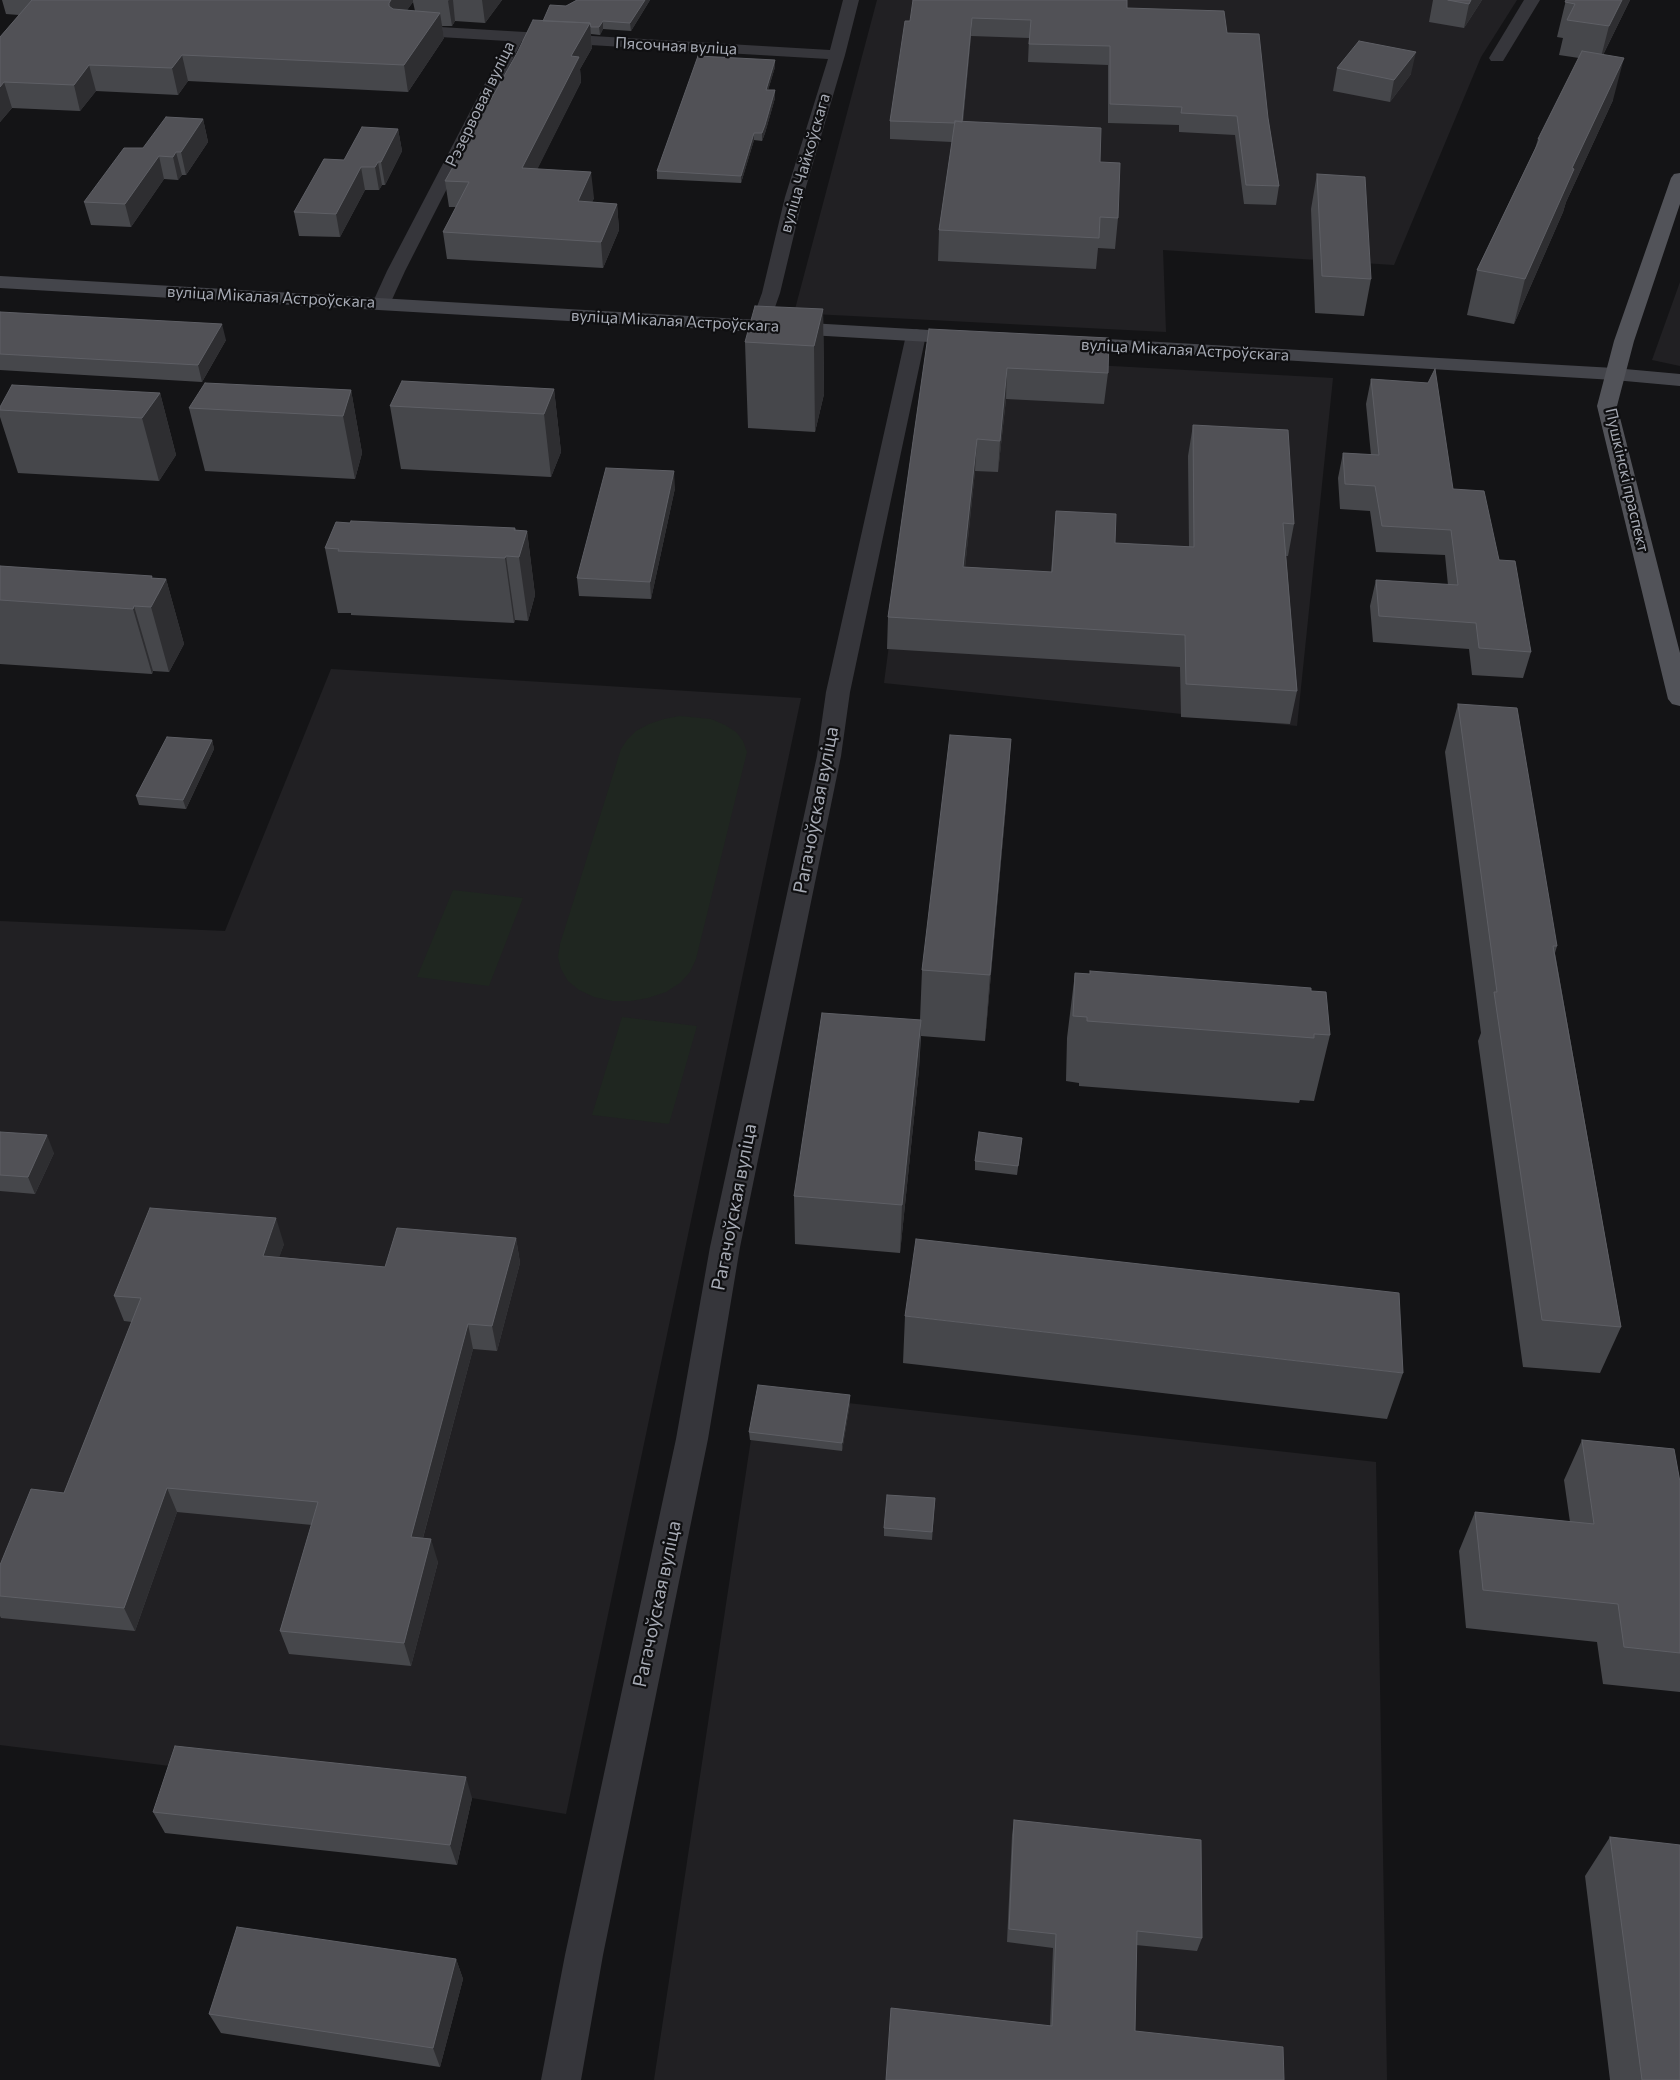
<!DOCTYPE html>
<html>
<head>
<meta charset="utf-8">
<style>
  body { margin:0 }
  canvas { display:block; background:#141416 }
</style>
</head>
<body>
<canvas width="1680" height="2080"></canvas>
<script>
const ctx = document.querySelector('canvas').getContext('2d');
ctx.lineJoin = 'round';
function fill(path, color) { ctx.fillStyle = color; ctx.fill(path, 'evenodd'); }
const shape = rows => new Path2D(rows.map(r => 'M' + r).join(''));
function strokePath(path, color, width, dash) { ctx.strokeStyle = color; ctx.lineWidth = width; ctx.lineCap = dash ? 'butt' : 'round'; ctx.setLineDash(dash || []); ctx.stroke(path); }
function drawText(font, color, halo, rows, align = 'center') {
  ctx.font = font + ' Commissioner,sans-serif'; ctx.lineWidth = 4.5; ctx.setLineDash([]); ctx.textBaseline = 'middle'; ctx.strokeStyle = halo; ctx.fillStyle = color; for (const [text, x, y, turn = 0] of rows) {
    ctx.save(); ctx.translate(x, y); ctx.rotate((+turn || 0) * Math.PI / 180); ctx.textAlign = isNaN(turn) ? turn : align; if (halo) ctx.strokeText(text, 0, 0); ctx.fillText(text, 0, 0); ctx.restore();
  }
}
const built = shape([
  [877,0,1517,0,1481,57,1394,265,1163,250,1166,332,794,313],
  [1680,282,1680,366,1652,360],
  [927,356,1333,378,1297,726,884,683],
  [331,669,801,698,566,1814,472,1798,186,1768,0,1745,0,921,225,931],
  [758,1393,1376,1462,1387,2080,654,2080]
]);
const green = shape([
  [680,716,711,719,725,725,736,732,743,741,747,752,696,959,690,972,680,983,666,992,648,998,631,1001,612,1001,594,997,579,990,568,981,561,969,558,957,560,944,621,749,627,740,636,731,649,724,664,719],
  [453,890,523,898,489,986,417,977],
  [622,1017,697,1026,669,1124,592,1115]
]);
const street = shape([
  [843,0,859,0,845,55,803,197,780,293,767,330,760,332,753,330,750,326,762,293,785,197,828,59,522,41,405,271,390,304,388,308,381,310,374,308,372,304,387,271,507,41,406,35,401,33,398,30,401,27,406,25,830,50,843,0],
  [1524,0,1540,0,1503,61,1491,61,1489,58,1524,0],
  [916,329,923,331,926,335,850,692,841,756,740,1247,708,1439,603,1955,581,2080,541,2080,565,1955,676,1439,710,1247,817,756,826,692,906,335,909,331,916,329]
]);
const secondary = shape([
  [0,276,964,332,971,334,974,338,971,342,964,344,0,288,0,276],
  [1072,337,1614,368,1680,374,1680,386,1614,380,1065,347,1062,343,1065,339,1072,337]
]);
const primary = shape([
  [1680,173,1680,204,1634,341,1617,406,1680,653,1680,706,1672,704,1668,699,1597,406,1614,341,1671,178,1674,174,1680,173]
]);
const wall = shape([
  [2,0,502,0,485,23,455,21,452,26,442,26,444,38,408,92,188,81,178,95,96,91,80,111,12,108,0,122,0,37,19,15,6,14],
  [413,2,415,11,407,10],
  [577,0,650,0,631,31,603,29,600,35,591,34,592,48,580,69,581,82,537,169,594,198,592,202,617,204,619,230,603,268,447,259,443,232,456,207,449,207,445,181,517,53,543,21,566,6],
  [1433,0,1482,0,1464,28,1429,22],
  [1566,0,1630,0,1603,55,1613,100,1566,202,1563,212,1514,324,1467,315,1477,270,1535,149,1538,139,1579,58,1559,55,1563,38,1557,37],
  [1127,8,1227,33,1268,118,1279,186,1276,205,1244,204,1235,135,1179,132,1179,125,1108,123,1108,65,1028,62,1029,38,971,36,963,122,1100,162,1118,218,1115,249,1098,248,1096,269,938,261,939,230,952,142,890,139,890,121,910,21],
  [775,67,768,90,775,90,775,98,765,133,762,141,754,140,741,183,657,179,657,171],
  [1337,68,1411,74,1390,102,1333,91],
  [203,119,208,142,186,175,182,175,178,180,164,179,131,227,91,225,84,202,143,148],
  [398,129,402,151,385,185,382,185,379,190,365,190,340,237,299,236,294,212,344,160],
  [1317,174,1371,279,1364,316,1315,313,1311,209],
  [823,309,824,394,815,432,748,428,745,342],
  [0,312,226,340,202,382,0,370],
  [929,329,1108,373,1104,404,1006,399,998,472,975,471,965,567,1051,572,1056,511,1115,543,1189,547,1188,456,1193,425,1294,524,1288,556,1286,556,1297,691,1290,724,1181,717,1180,667,887,649,888,617],
  [1371,379,1453,489,1499,560,1531,652,1523,678,1472,675,1469,649,1373,642,1370,606,1376,580,1448,585,1445,555,1376,552,1370,511,1340,509,1338,478,1343,453,1371,455,1366,404],
  [554,389,561,452,551,477,401,469,390,406],
  [351,390,362,453,355,479,205,471,189,408],
  [160,393,176,455,159,481,18,473,0,417,0,407],
  [675,488,651,599,579,596,577,578],
  [515,528,516,530,527,531,535,595,528,621,515,620,514,623,351,615,351,613,338,613,325,548],
  [0,566,166,579,184,644,169,672,153,671,152,674,0,664],
  [1458,704,1557,946,1555,953,1621,1327,1600,1373,1523,1367,1478,1041,1481,1033,1445,752],
  [1011,739,1006,805,985,1041,921,1036,919,1069,900,1253,795,1244,794,1196,920,1020,922,970],
  [212,740,214,749,186,809,139,805,136,796],
  [1075,973,1311,991,1330,1035,1314,1101,1300,1100,1299,1103,1079,1086,1079,1083,1066,1081,1067,1038],
  [0,1132,54,1153,35,1194,0,1191],
  [1022,1138,1017,1175,975,1170,975,1161],
  [516,1238,520,1263,497,1351,473,1349,423,1538,438,1562,411,1666,289,1654,280,1631,312,1525,177,1512,135,1631,1,1618,0,1616,0,1565,64,1493,132,1322,124,1321,114,1296,284,1244,279,1257,385,1267],
  [905,1316,1403,1373,1387,1419,903,1363],
  [850,1403,842,1451,750,1440,749,1432],
  [1582,1440,1680,1482,1680,1692,1603,1684,1597,1642,1466,1628,1459,1551,1475,1512,1570,1522,1564,1480],
  [935,1498,932,1540,884,1536,884,1528],
  [472,1798,457,1865,165,1833,153,1812],
  [1014,1820,1202,1938,1197,1951,1136,1945,1135,2031,1050,2026,1053,1948,1007,1942,1012,1835],
  [1610,1837,1680,2080,1610,2080,1585,1876],
  [456,1959,463,1979,440,2067,221,2033,209,2014]
]);
const shadedWall = shape([
  [391,0,413,0,413,2,393,29,389,3],
  [449,0,453,0,455,21,452,26,448,1],
  [482,0,502,0,485,23],
  [645,0,650,0,631,31,630,23],
  [1471,0,1482,0,1464,28,1469,4],
  [1622,0,1630,0,1600,61,1609,26],
  [440,13,444,38,408,92,404,65],
  [972,18,971,36,961,142,962,123],
  [603,21,603,29,600,35,599,27],
  [590,23,592,48,580,69,581,82,525,194,522,168,571,56],
  [1416,52,1411,74,1390,102,1394,80],
  [182,55,188,81,178,95,172,68],
  [1624,58,1613,100,1566,202,1563,212,1514,324,1525,279,1572,168],
  [775,60,775,67,766,97,766,90],
  [89,65,96,91,80,111,74,85],
  [4,82,12,108,0,122,0,87],
  [775,90,775,98,765,133,762,141,762,133],
  [203,119,208,142,186,175,181,152],
  [398,129,402,151,385,185,381,162],
  [754,133,754,140,741,183,741,176],
  [176,152,182,175,178,180,173,157],
  [159,156,164,179,131,227,125,204],
  [378,162,382,185,379,190,375,167],
  [361,167,365,190,340,237,336,214],
  [591,172,594,198,581,228,578,201],
  [617,204,619,230,603,268,601,242],
  [823,309,824,394,815,432,814,346],
  [222,324,226,340,202,382,198,365],
  [1007,368,1006,399,998,472,1000,441],
  [554,389,561,452,551,477,544,414],
  [351,390,362,453,355,479,343,416],
  [160,393,176,455,159,481,142,418],
  [977,439,975,471,962,599,963,567],
  [674,471,675,488,651,599,650,582],
  [527,531,535,595,528,621,519,557],
  [506,556,515,620,514,623,505,558],
  [152,576,158,595,166,579,184,644,169,672,151,607,151,578],
  [134,606,153,671,152,674,133,609],
  [1011,739,1006,805,985,1041,990,975],
  [212,740,214,749,186,809,183,800],
  [921,1020,919,1069,900,1253,902,1205],
  [47,1135,54,1153,35,1194,28,1177],
  [276,1218,284,1244,271,1281,263,1256],
  [516,1238,520,1263,497,1351,492,1326],
  [468,1324,473,1349,417,1560,411,1537],
  [850,1395,850,1403,842,1451,842,1443],
  [167,1488,177,1512,135,1631,124,1608],
  [431,1539,438,1562,411,1666,404,1643],
  [466,1777,472,1798,457,1865,450,1845],
  [456,1959,463,1979,440,2067,433,2048]
]);
const building = shape([
  [32,0,391,0,389,3,389,6,393,9,440,13,404,65,182,55,172,68,89,65,74,85,4,82,0,87,0,37,32,0],
  [577,0,645,0,630,23,603,21,599,27,591,27,590,23,543,21,550,5,566,6,577,0],
  [913,0,1127,0,1127,8,1224,11,1227,33,1259,34,1268,118,1279,186,1246,185,1237,116,1181,113,1182,107,1110,104,1110,46,1029,44,1031,20,972,18,962,122,955,121,955,123,890,121,905,21,910,21,913,0],
  [1448,0,1471,0,1469,4,1448,0],
  [1566,0,1622,0,1609,26,1567,20,1575,4,1565,2,1566,0],
  [533,20,590,23,571,56,579,57,522,168,591,172,578,201,617,204,601,242,443,232,469,182,445,181,517,53,533,20],
  [1359,41,1416,52,1394,80,1337,68,1359,41],
  [1582,51,1624,58,1572,168,1574,169,1525,279,1477,270,1540,139,1538,139,1582,51],
  [698,56,775,60,766,90,775,90,765,125,762,133,754,133,741,176,657,171,698,56],
  [166,117,203,119,181,152,176,152,173,157,159,156,125,204,84,202,124,148,143,148,166,117],
  [955,121,1101,128,1100,162,1120,163,1118,218,1100,217,1099,238,939,230,955,121],
  [362,127,398,129,381,162,378,162,375,167,361,167,336,214,294,212,324,159,344,160,362,127],
  [1317,174,1365,177,1371,279,1322,276,1317,174],
  [755,306,823,309,814,346,745,342,755,306],
  [0,312,222,324,198,365,0,354,0,312],
  [929,329,1109,338,1108,373,1007,368,1000,441,977,439,963,567,1052,572,1056,511,1116,514,1115,543,1194,547,1193,425,1288,430,1294,524,1283,523,1297,691,1186,684,1185,635,888,617,929,329],
  [1435,369,1453,489,1484,491,1499,560,1515,561,1531,652,1479,648,1476,623,1379,616,1376,580,1458,585,1451,530,1382,526,1375,486,1345,484,1343,453,1379,455,1371,379,1428,383,1435,369],
  [402,381,554,389,544,414,390,406,402,381],
  [205,383,351,390,343,416,189,408,205,383],
  [12,385,160,393,142,418,0,410,0,407,12,385],
  [606,468,674,471,650,582,577,578,606,468],
  [351,521,515,528,514,530,527,531,519,557,506,556,505,558,338,551,339,549,325,548,336,522,350,523,351,521],
  [0,566,152,576,151,578,166,579,151,607,134,606,133,609,0,600,0,566],
  [1458,704,1517,708,1557,946,1553,946,1621,1327,1542,1320,1494,992,1497,992,1458,704],
  [950,735,1011,739,990,975,922,970,950,735],
  [167,737,212,740,183,800,136,796,167,737],
  [1090,971,1311,988,1311,991,1326,992,1330,1035,1314,1034,1314,1038,1087,1021,1087,1017,1073,1016,1075,973,1090,974,1090,971],
  [822,1013,921,1020,902,1205,794,1196,822,1013],
  [0,1132,47,1135,28,1177,0,1175,0,1132],
  [979,1132,1022,1138,1018,1166,975,1161,979,1132],
  [150,1208,276,1218,263,1256,385,1267,397,1228,516,1238,492,1326,468,1324,411,1537,431,1539,404,1643,280,1631,318,1502,167,1488,124,1608,0,1596,0,1565,31,1489,64,1493,141,1298,114,1296,150,1208],
  [916,1239,1399,1293,1403,1373,905,1316,916,1239],
  [758,1385,850,1395,842,1443,749,1432,758,1385],
  [1582,1440,1674,1449,1680,1482,1680,1653,1624,1647,1618,1604,1483,1590,1475,1512,1594,1524,1582,1440],
  [887,1495,935,1498,932,1532,884,1528,887,1495],
  [175,1746,466,1777,450,1845,153,1812,175,1746],
  [1014,1820,1201,1840,1202,1938,1137,1931,1135,2031,1283,2047,1284,2080,886,2080,891,2008,1052,2026,1056,1934,1009,1929,1014,1820],
  [1610,1837,1680,1845,1680,2080,1642,2080,1610,1837],
  [237,1927,456,1959,433,2048,209,2014,237,1927]
]);
const farStreetnames = [
  ["Пясочная вуліца",676,46,3],
  ["Рэзервовая вуліца",480,104,-64],
  ["вуліца Чайкоўскага",805,163,-74],
  ["вуліца Мікалая Астроўскага",271,297,3],
  ["вуліца Мікалая Астроўскага",675,321,3],
  ["вуліца Мікалая Астроўскага",1185,350,3],
  ["Пушкінскі праспект",1627,480,77]
];
const streetNames = [
  ["Рагачоўская вуліца",816,810,-79],
  ["Рагачоўская вуліца",734,1207,-79],
  ["Рагачоўская вуліца",657,1604,-78]
];
fill(built, '#212023');
fill(green, '#1f2620');
fill(street, '#36363b');
fill(secondary, '#44454b');
fill(primary, '#525359');
fill(wall, '#46474b');
fill(shadedWall, '#2e2e31');
fill(building, '#515156');
strokePath(building, '#5e5f65', 1);
drawText('16px', '#a7abb5', '#0f0f11', farStreetnames);
drawText('19px', '#a7abb5', '#0f0f11', streetNames);
</script>
</body>
</html>
